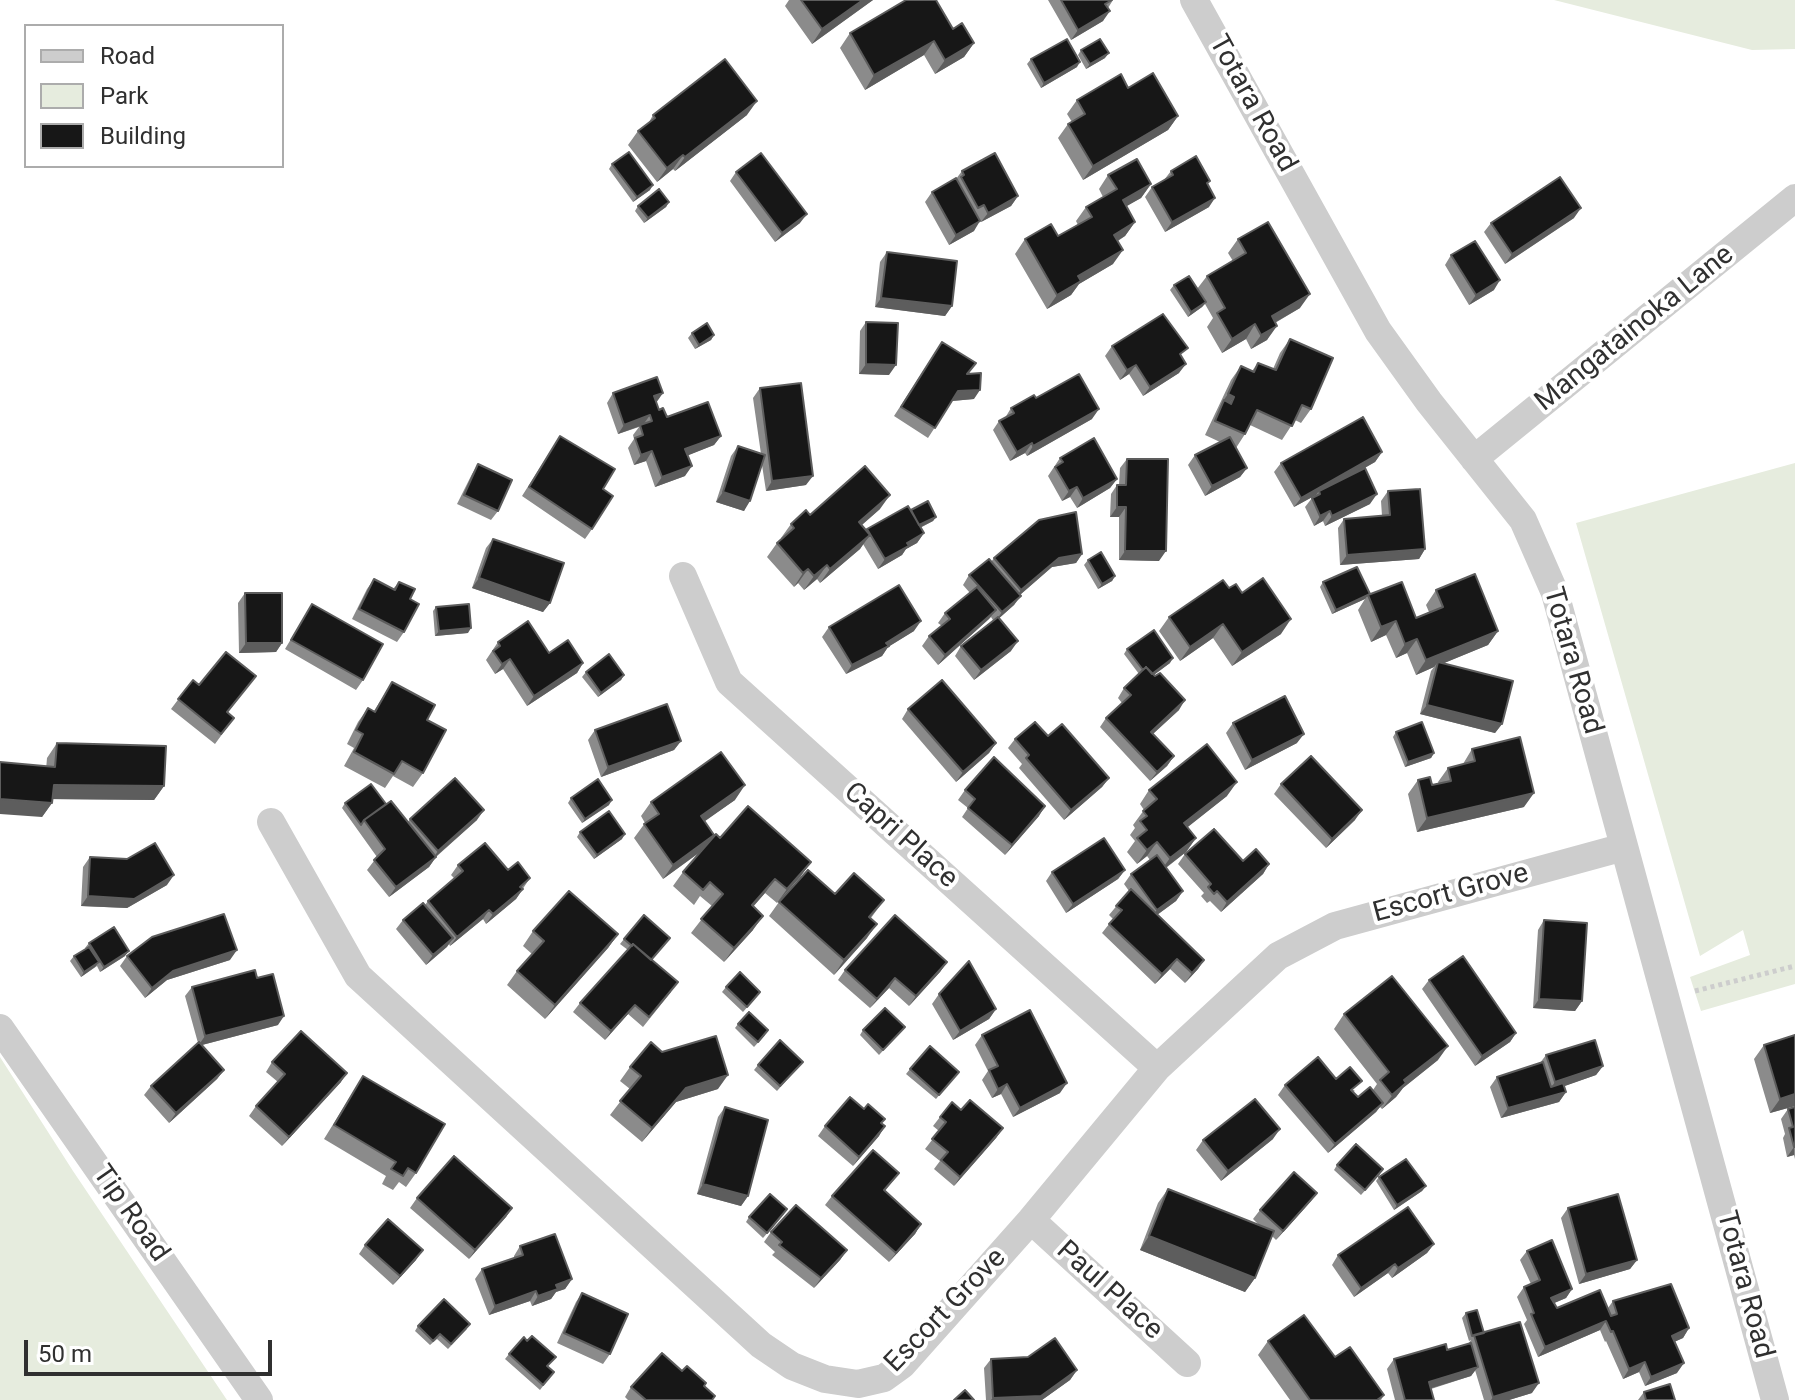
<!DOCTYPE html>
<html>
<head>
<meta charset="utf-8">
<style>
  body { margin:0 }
  #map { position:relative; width:1795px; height:1400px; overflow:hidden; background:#fff; font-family:Roboto,sans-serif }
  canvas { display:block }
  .legend { position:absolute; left:24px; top:24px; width:260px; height:144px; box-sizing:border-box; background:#fff; border:2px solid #acacac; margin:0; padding:10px 14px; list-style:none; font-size:24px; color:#303030 }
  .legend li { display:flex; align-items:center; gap:16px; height:40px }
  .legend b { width:40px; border:2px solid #acacac }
  .scale { position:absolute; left:24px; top:1340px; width:248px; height:36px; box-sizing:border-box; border:4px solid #303030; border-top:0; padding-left:10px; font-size:24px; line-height:28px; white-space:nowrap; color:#303030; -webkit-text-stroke:6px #fff; paint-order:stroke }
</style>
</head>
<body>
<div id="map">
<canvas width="1795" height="1400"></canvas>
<ul class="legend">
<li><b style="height:10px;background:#cdcdcd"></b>Road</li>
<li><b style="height:22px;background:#e6ecde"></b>Park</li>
<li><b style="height:22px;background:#171717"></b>Building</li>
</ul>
<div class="scale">50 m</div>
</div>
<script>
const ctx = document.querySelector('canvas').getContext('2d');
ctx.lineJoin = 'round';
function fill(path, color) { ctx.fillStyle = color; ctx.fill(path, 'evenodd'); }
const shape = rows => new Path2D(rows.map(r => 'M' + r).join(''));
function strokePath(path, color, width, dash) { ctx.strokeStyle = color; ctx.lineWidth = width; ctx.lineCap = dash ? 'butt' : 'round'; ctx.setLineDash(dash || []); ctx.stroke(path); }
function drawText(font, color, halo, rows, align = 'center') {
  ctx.font = font + ' Roboto,sans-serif'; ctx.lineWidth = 8; ctx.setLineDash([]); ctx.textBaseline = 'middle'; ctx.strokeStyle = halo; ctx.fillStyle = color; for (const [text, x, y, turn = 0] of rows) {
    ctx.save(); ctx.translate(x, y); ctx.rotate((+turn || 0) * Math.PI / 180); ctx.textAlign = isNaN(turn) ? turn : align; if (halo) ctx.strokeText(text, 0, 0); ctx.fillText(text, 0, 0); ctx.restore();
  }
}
const green = shape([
  [1554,0,1795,0,1795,49,1752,50],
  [1795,463,1795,984,1701,1011,1690,977,1750,955,1743,930,1700,956,1576,523],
  [0,1057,73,1171,227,1400,0,1400]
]);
const path = shape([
  [1695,991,1795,966]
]);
const minor = shape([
  [1194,0,1378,331,1429,402,1523,520,1555,593,1775,1400],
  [1474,459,1795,198],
  [683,576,729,682,1157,1068],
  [271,822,358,976,761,1345,792,1366,825,1379,858,1384,884,1378,902,1365,1031,1220,1157,1068,1278,956,1335,926,1624,847],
  [0,1028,259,1400],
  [1031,1220,1187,1363]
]);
const wall = shape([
  [789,0,873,0,812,44,785,6],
  [1048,0,1113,0,1108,8,1103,21,1071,40],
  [953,29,974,43,964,57,935,74,924,55,865,90,840,48,850,33],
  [1081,50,1105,58,1086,69,1078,55],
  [1031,59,1077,67,1041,88,1027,64],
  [1128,88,1178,116,1168,130,1083,180,1058,138,1068,124,1072,122,1067,114,1077,100],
  [653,115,747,115,675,171,673,169,657,182,628,145,638,131,648,124],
  [612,164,650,190,633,202,609,169],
  [962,171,1018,196,1011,206,981,222,977,215,974,231,949,245,925,202,932,192,956,179],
  [1171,171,1210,181,1208,184,1209,207,1165,232,1145,197,1152,187,1164,180],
  [736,172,800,223,775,242,730,181],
  [1108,175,1151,184,1141,198,1126,206,1135,222,1125,236,1118,241,1113,264,1079,284,1071,295,1047,309,1015,254,1025,239,1058,236,1078,225,1076,221,1086,207,1103,197,1099,189],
  [669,202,666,207,644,223,635,211,638,206],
  [1574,218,1505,264,1484,232,1491,223],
  [1238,239,1300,308,1275,323,1267,340,1251,349,1246,339,1222,353,1207,327,1213,318,1205,304,1202,307,1188,317,1170,290,1174,285,1197,289,1207,276,1233,261,1228,253],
  [887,252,952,306,945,316,875,307,880,262],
  [1451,255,1494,290,1469,305,1445,265],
  [866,322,889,375,859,374,860,331],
  [692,333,714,335,711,340,695,349,688,338],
  [1290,339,1311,409,1301,423,1295,420,1282,440,1250,425,1245,434,1236,448,1247,468,1240,477,1205,496,1188,465,1195,455,1220,442,1205,435,1231,380,1241,366,1252,371,1258,363,1273,369,1280,353],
  [1112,346,1182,357,1179,373,1143,396,1129,374,1120,380,1105,356],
  [936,351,967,374,974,399,952,401,928,438,894,416],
  [760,388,806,485,766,491,762,465,744,511,716,502,731,456,738,446,761,454,753,398],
  [613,393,656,402,659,410,667,417,721,436,714,445,688,455,685,476,655,487,646,461,634,465,628,448,634,439,633,435,639,427,618,434,607,403],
  [1036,398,1092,419,1027,456,1025,453,1010,461,993,430,999,421,1005,418,1011,408],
  [560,436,603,489,592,529,585,539,522,496],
  [1382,452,1375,462,1351,476,1370,504,1325,526,1323,521,1314,526,1305,507,1312,498,1316,495,1294,507,1274,472,1281,463],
  [1060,458,1117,479,1110,488,1077,508,1070,497,1062,501,1048,476],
  [1127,459,1159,561,1119,560,1119,517,1110,517,1111,494,1117,485,1119,485,1120,468],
  [478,464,498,511,491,520,457,504,472,474],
  [1388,491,1425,549,1419,559,1340,565,1338,528,1344,519,1382,516,1381,501],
  [880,509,862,525,866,530,910,510,936,517,933,521,920,528,924,533,917,543,906,549,902,555,878,569,863,544,860,549,820,583,817,579,804,590,798,583,794,587,767,557,777,543,782,539,781,538,791,524,810,515],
  [493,539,550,603,543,612,472,588,486,548],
  [1082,554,1076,563,1052,567,1020,595,1014,605,999,618,1011,651,974,680,955,656,961,646,993,620,991,617,938,665,922,646,929,636,942,626,938,623,945,613,970,593,963,585,969,575,991,562,994,558],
  [1088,560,1115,576,1112,581,1098,589,1084,565],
  [374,579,393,589,399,582,410,599,404,632,397,642,352,619,367,589],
  [1323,582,1370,594,1416,618,1429,612,1426,605,1436,590,1498,631,1488,645,1444,663,1502,724,1495,733,1420,714,1431,671,1434,667,1416,675,1407,653,1396,658,1386,635,1371,642,1358,610,1365,599,1332,614,1320,587],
  [1229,588,1242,593,1281,634,1232,666,1213,638,1180,661,1159,631,1169,617],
  [245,593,282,643,276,652,239,653,238,603],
  [312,604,363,680,356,690,285,649],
  [436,607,468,633,435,636,433,611],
  [829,627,914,631,888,647,882,656,846,674,822,637],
  [498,642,549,653,583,663,577,673,527,706,503,669,495,674,486,660],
  [1127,649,1170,663,1154,675,1179,710,1153,734,1174,756,1167,766,1150,781,1100,727,1106,718,1122,703,1118,698,1124,688,1139,674,1124,654],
  [586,672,624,675,621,680,598,697,582,677],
  [193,680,199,685,249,685,228,712,234,718,215,744,171,709],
  [392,682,427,720,423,773,413,787,393,776,385,788,344,766,354,748,347,744,358,722,368,708,374,711],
  [908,709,996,743,989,753,956,782,902,719],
  [1233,723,1297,743,1245,770,1226,733],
  [595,730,681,741,674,750,601,777,588,740],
  [1396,732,1434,753,1431,758,1405,767,1393,737],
  [1048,736,1109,778,1102,787,1064,820,1019,768,1022,764,1008,748,1015,739],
  [57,743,164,786,154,800,52,799,52,803,42,817,47,758],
  [1472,749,1524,807,1417,832,1408,794,1418,780,1432,785,1439,784,1438,782,1448,768,1463,764],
  [1281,784,1355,820,1326,848,1274,794],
  [965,790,1039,816,1005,855,962,817,968,808,958,800],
  [1149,790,1227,796,1187,827,1196,838,1186,852,1166,868,1183,891,1176,901,1157,915,1204,960,1198,969,1185,983,1170,969,1155,984,1102,933,1113,919,1109,915,1129,891,1124,884,1131,874,1150,860,1147,856,1137,864,1127,852,1135,841,1130,835,1135,828,1133,825,1144,810,1140,804],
  [571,798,609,805,582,823,568,803],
  [735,800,704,821,714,835,801,876,777,903,765,893,753,907,753,930,724,962,691,933,712,906,700,896,694,905,673,886,683,872,699,853,663,879,634,838,645,823,641,816,651,802],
  [345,803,386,804,408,822,410,819,477,820,436,857,429,867,389,897,367,870,377,857,342,808],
  [580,832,622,839,594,859,577,837],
  [1185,854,1243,861,1269,864,1263,874,1221,912,1210,901,1207,903,1201,896,1204,893,1178,864],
  [90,857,167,885,127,908,81,906,83,867],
  [458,865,508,870,530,878,516,899,486,924,483,919,450,946,449,944,426,965,396,929,403,920,425,905,428,901,454,878,451,875],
  [1125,870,1118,879,1066,913,1046,881,1052,872],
  [835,894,884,900,871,918,867,938,834,975,769,916,779,902],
  [1544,920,1582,1001,1575,1011,1533,1008,1538,930],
  [533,931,618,934,608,948,545,1019,507,985,517,971,532,954,523,946],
  [624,939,652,960,671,992,643,1027,628,1014,605,1040,573,1012,580,1003,628,950,620,944],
  [89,943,125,956,100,972,97,966,81,977,70,961,74,956,86,949,85,948],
  [127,956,230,960,167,980,145,998,120,966],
  [947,962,940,972,909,1006,889,988,870,1008,838,980,845,970],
  [257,978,278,1025,202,1045,224,1070,217,1079,169,1123,144,1095,151,1086,198,1043,185,996,192,987],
  [1429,980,1516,1033,1510,1042,1475,1066,1422,989],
  [726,987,757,996,743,1012,722,992],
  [939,994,996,1009,989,1019,953,1040,932,1004],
  [1344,1014,1438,1060,1403,1088,1396,1097,1382,1109,1380,1107,1376,1112,1328,1153,1278,1095,1285,1085,1336,1079,1355,1091,1353,1092,1358,1097,1373,1090,1377,1084,1334,1029],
  [738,1024,765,1035,754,1047,735,1028],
  [905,1027,879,1055,860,1035,863,1030],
  [982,1035,1060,1093,1013,1117,1001,1094,992,1098,982,1080,988,1071,975,1045],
  [1764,1045,1795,1106,1770,1113,1754,1059],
  [662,1052,718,1089,676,1102,642,1142,610,1115,630,1089,620,1081,630,1067],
  [1546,1055,1603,1066,1596,1075,1564,1086,1566,1092,1559,1102,1501,1118,1490,1087,1497,1077,1540,1063],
  [272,1062,341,1082,282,1146,249,1116,256,1106,278,1082,266,1072],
  [803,1062,777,1091,754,1070,758,1065],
  [910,1069,959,1072,936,1099,906,1074],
  [363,1076,416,1173,406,1187,399,1182,393,1190,382,1184,386,1176,324,1139],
  [725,1107,748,1196,741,1206,697,1194,718,1117],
  [1795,1107,1795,1159,1794,1155,1787,1157,1783,1138,1785,1134,1781,1119,1788,1109],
  [961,1110,1003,1128,996,1138,954,1186,934,1169,940,1161,925,1149,939,1131,933,1126,940,1117],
  [882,1123,879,1136,853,1166,818,1136,825,1126],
  [1273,1139,1221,1181,1196,1150,1203,1140],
  [1337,1165,1380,1174,1361,1195,1334,1170],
  [899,1173,885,1191,921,1224,915,1234,889,1262,825,1205,832,1196],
  [1379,1177,1426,1186,1422,1191,1394,1210,1376,1181],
  [1168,1189,1260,1226,1253,1219,1260,1210,1317,1193,1310,1202,1276,1240,1272,1236,1255,1278,1245,1292,1140,1250,1158,1203],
  [417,1198,512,1208,506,1217,469,1259,410,1208],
  [1568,1208,1637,1260,1630,1269,1579,1284,1561,1218],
  [784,1214,763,1238,746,1222,749,1217],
  [771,1232,847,1250,840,1260,814,1288,772,1255,775,1252,764,1242],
  [1434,1244,1427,1253,1392,1278,1388,1273,1354,1297,1332,1265,1338,1255],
  [365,1245,416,1260,393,1285,359,1254],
  [520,1246,572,1279,565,1289,556,1292,551,1299,532,1306,530,1301,489,1315,475,1279,482,1269,514,1258,514,1256],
  [1527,1251,1572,1289,1566,1298,1554,1303,1557,1308,1608,1308,1613,1301,1689,1328,1683,1338,1674,1342,1677,1373,1645,1386,1639,1372,1623,1379,1606,1341,1605,1342,1600,1330,1538,1357,1524,1324,1527,1320,1517,1297,1524,1287,1531,1284,1520,1260],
  [582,1293,610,1354,603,1364,557,1343,576,1302],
  [1466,1313,1484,1333,1532,1393,1509,1400,1484,1400,1475,1370,1471,1376,1431,1389,1434,1400,1395,1400,1387,1369,1394,1359,1447,1350,1468,1344,1471,1340,1469,1341,1462,1318],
  [418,1326,467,1329,448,1349,437,1339,430,1345,415,1331],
  [527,1341,548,1366,554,1372,540,1390,505,1359,509,1354],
  [1268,1341,1335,1357,1384,1395,1381,1400,1290,1400,1258,1355],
  [991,1359,1077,1370,1070,1380,1042,1400,986,1400,984,1368],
  [682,1371,712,1400,628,1400,625,1397,631,1387],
  [1644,1392,1675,1400,1638,1400]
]);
const shadedWall = shape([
  [863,0,873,0,812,44,822,29],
  [1110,11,1103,21,1071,40,1078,30],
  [934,41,924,55,865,90,874,75],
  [974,43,964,57,935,74,945,60],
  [1109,53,1105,58,1086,69,1090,64],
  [1080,62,1077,67,1041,88,1044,83],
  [757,101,747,115,675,171,685,157],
  [1178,116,1168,130,1083,180,1093,166],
  [683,155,673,169,657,182,667,168],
  [1151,184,1141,198,1113,214,1123,200],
  [653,185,650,190,633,202,637,197],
  [1018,196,1011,206,981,222,988,213],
  [1215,198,1209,207,1165,232,1172,222],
  [669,202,666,207,644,223,648,218],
  [1581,208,1574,218,1505,264,1512,254],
  [807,214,800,223,775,242,782,233],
  [980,221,974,231,949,245,956,235],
  [1135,222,1125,236,1104,249,1114,235],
  [1123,250,1113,264,1079,284,1071,295,1047,309,1057,295,1078,276],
  [1500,280,1494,290,1469,305,1476,295],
  [1310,294,1300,308,1262,330,1272,316],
  [881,298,952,306,945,316,875,307],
  [1206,302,1202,307,1188,317,1191,312],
  [1255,324,1246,339,1222,353,1232,339],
  [1277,326,1267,340,1251,349,1261,335],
  [714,335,711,340,695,349,699,345],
  [866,364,896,365,889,375,859,374],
  [1186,364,1179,373,1143,396,1150,387],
  [1136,365,1129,374,1120,380,1127,370],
  [980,390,974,399,952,401,958,391],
  [663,393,656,403,654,396],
  [1228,394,1234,397,1224,411,1223,401],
  [1099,409,1092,419,1027,456,1033,446],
  [650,415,643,425,618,434,624,425],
  [721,436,714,445,679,459,685,449],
  [1032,443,1025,453,1010,461,1017,452],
  [652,451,646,461,634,465,641,455],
  [1382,452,1375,462,1320,493,1319,491,1316,495,1294,507,1301,498],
  [692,466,685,476,655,487,662,477],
  [1247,468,1240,477,1205,496,1212,486],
  [813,476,806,485,766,491,772,481],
  [1117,479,1110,488,1077,508,1083,498],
  [1077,487,1070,497,1062,501,1069,491],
  [723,492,750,501,744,511,716,502],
  [1377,494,1370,504,1325,526,1332,516],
  [890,495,880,509,849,536,859,522],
  [1117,507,1126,507,1119,517,1110,517],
  [1330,511,1323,521,1314,526,1320,516],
  [936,517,933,521,915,530,919,525],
  [924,533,917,543,906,549,902,555,878,569,885,559,907,543],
  [870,535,860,549,820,583,830,569],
  [1425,549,1419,559,1340,565,1347,555],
  [1125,551,1166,551,1159,561,1119,560],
  [1082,554,1076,563,1052,567,1014,600,1021,590,1059,558],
  [827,565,817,579,804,590,814,576],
  [808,569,798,583,794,587,803,573],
  [1115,576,1112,581,1098,589,1102,584],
  [479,578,550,603,543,612,472,588],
  [1368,595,1365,599,1332,614,1336,610],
  [1021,596,1014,605,995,622,1002,612],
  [996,610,989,619,938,665,945,655],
  [1291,619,1281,634,1232,666,1242,652],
  [921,621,914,631,888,647,882,656,846,674,852,665],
  [1396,621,1386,635,1371,642,1381,627],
  [1223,624,1213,638,1180,661,1190,647],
  [471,628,468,633,435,636,439,631],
  [1498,631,1488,645,1437,666,1438,662,1434,667,1416,675,1426,660],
  [1417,639,1407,653,1396,658,1405,644],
  [1018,641,1011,651,974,680,981,670],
  [246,643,282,643,276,652,239,653],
  [1173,658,1170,663,1144,682,1148,677],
  [510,659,503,669,495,674,502,664],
  [583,663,577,673,527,706,534,696],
  [624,675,621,680,598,697,601,693],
  [1185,700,1179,710,1144,742,1151,732],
  [1427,705,1502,724,1495,733,1420,714],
  [1304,734,1297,743,1245,770,1252,760],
  [681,741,674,750,601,777,608,767],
  [996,743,989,753,956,782,963,772],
  [1434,753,1431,758,1405,767,1408,762],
  [1174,756,1167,766,1150,781,1157,772],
  [1109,778,1102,787,1064,820,1071,810],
  [1237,782,1227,796,1174,838,1184,823],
  [54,785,164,786,154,800,44,799],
  [745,785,735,800,691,831,701,816],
  [1534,793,1524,807,1417,832,1427,818],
  [0,799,52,803,42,817,0,814],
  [612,800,609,805,582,823,585,819],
  [1045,806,1039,816,1005,855,1012,845],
  [484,810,477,820,433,859,436,857,429,867,389,897,396,887,432,860,438,851],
  [1362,810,1355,820,1326,848,1332,839],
  [625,834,622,839,594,859,597,855],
  [714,835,704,849,663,879,673,865],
  [1196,838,1186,852,1160,872,1170,858],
  [1157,842,1147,856,1137,864,1147,850],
  [811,862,801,876,777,903,787,889],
  [1269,864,1263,874,1221,912,1227,902],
  [1125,870,1118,879,1066,913,1073,904],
  [174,875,167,885,127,908,81,906,88,896],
  [775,879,765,893,742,919,752,905],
  [523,889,516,899,486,924,493,914],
  [1183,891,1176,901,1150,920,1157,910],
  [489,910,483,919,450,946,457,937],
  [763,916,753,930,724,962,734,948],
  [877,924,867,938,834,975,844,960],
  [618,934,608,948,545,1019,555,1005],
  [453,938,447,947,426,965,433,955],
  [237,950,230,960,167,980,145,998,152,988,173,971],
  [129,951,125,956,100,972,104,967],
  [1177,959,1170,969,1155,984,1162,974],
  [1204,960,1198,969,1185,983,1192,973],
  [99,962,95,967,81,977,84,972],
  [947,962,940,972,909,1006,916,996],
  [895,978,889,988,870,1008,877,999],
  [1539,999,1582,1001,1575,1011,1533,1008],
  [635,1005,628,1014,605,1040,611,1031],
  [996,1009,989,1019,953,1040,960,1031],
  [284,1016,278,1025,198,1046,205,1036],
  [1516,1033,1510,1042,1475,1066,1482,1056],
  [1448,1046,1438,1060,1403,1088,1396,1097,1382,1109,1404,1080],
  [1603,1066,1596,1075,1548,1092,1555,1082],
  [224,1070,217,1079,169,1123,176,1113],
  [347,1073,341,1082,282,1146,289,1137],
  [728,1075,718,1089,676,1102,642,1142,652,1128,686,1088],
  [1067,1083,1060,1093,1013,1117,1020,1108],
  [1007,1084,1001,1094,992,1098,998,1089],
  [1566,1092,1559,1102,1501,1118,1508,1108],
  [1795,1094,1795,1106,1770,1113,1780,1099],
  [1383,1103,1376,1112,1328,1153,1335,1144],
  [885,1126,879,1136,853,1166,859,1157],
  [1003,1128,996,1138,954,1186,960,1177],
  [1280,1129,1273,1139,1221,1181,1228,1171],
  [1794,1147,1794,1155,1787,1157],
  [703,1184,748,1196,741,1206,697,1194],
  [1426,1186,1422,1191,1394,1210,1397,1205],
  [1317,1193,1310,1202,1276,1240,1283,1231],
  [512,1208,506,1217,469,1259,475,1250],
  [921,1224,915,1234,889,1262,896,1253],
  [1149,1236,1255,1278,1245,1292,1140,1250],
  [1434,1244,1427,1253,1392,1278,1398,1268],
  [423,1250,416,1260,393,1285,400,1276],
  [847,1250,840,1260,814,1288,821,1278],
  [1637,1260,1630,1269,1579,1284,1586,1274],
  [1395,1264,1388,1273,1354,1297,1361,1288],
  [572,1279,565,1289,556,1292,551,1299,532,1306,538,1296,556,1285],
  [1572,1289,1566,1298,1545,1307,1551,1298],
  [536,1291,530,1301,489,1315,495,1306],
  [1606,1321,1600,1330,1538,1357,1545,1347],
  [1689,1328,1683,1338,1665,1346,1672,1336],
  [1645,1362,1639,1372,1623,1379,1629,1369],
  [1684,1363,1677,1373,1645,1386,1651,1377],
  [1478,1367,1471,1376,1422,1391,1429,1382],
  [1077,1370,1070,1380,1042,1400,991,1400,993,1398],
  [1539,1383,1532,1393,1509,1400,1491,1400,1493,1397]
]);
const building = shape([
  [801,0,863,0,822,29,801,0],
  [906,0,936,0,953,29,962,23,974,43,945,60,934,41,874,75,850,33,906,0],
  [1061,0,1112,0,1105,4,1110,11,1078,30,1061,0],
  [1067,39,1080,62,1044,83,1031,59,1067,39],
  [1100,39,1109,53,1090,64,1081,50,1100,39],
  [725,59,757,101,685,157,683,155,667,168,638,131,655,118,653,115,725,59],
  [1153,73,1178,116,1093,166,1068,124,1085,114,1077,100,1121,74,1128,88,1153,73],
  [629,152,653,185,637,197,612,164,629,152],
  [761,153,807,214,782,233,736,172,761,153],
  [995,153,1018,196,988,213,984,205,978,208,961,177,964,175,962,171,995,153],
  [1196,156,1210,181,1207,183,1215,198,1172,222,1152,187,1173,175,1171,171,1196,156],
  [1137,159,1151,184,1123,200,1135,222,1114,235,1123,250,1078,276,1081,281,1057,295,1025,239,1051,224,1058,236,1092,217,1086,207,1117,189,1108,175,1137,159],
  [1560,177,1581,208,1512,254,1491,223,1560,177],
  [956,178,980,221,956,235,932,192,956,178],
  [659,189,669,202,648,218,638,206,659,189],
  [1268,222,1310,294,1272,316,1277,326,1261,335,1255,324,1232,339,1217,313,1225,308,1207,276,1246,253,1238,239,1268,222],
  [1475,241,1500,280,1476,295,1451,255,1475,241],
  [887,252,957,261,952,306,881,298,887,252],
  [1189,276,1206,302,1191,312,1174,285,1189,276],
  [1163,314,1188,348,1180,354,1186,364,1150,387,1136,365,1127,370,1112,346,1163,314],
  [866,322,898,323,896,365,866,364,866,322],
  [707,323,714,335,699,345,692,333,707,323],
  [1290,339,1333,358,1311,409,1302,405,1292,426,1257,410,1245,434,1215,421,1224,400,1231,404,1234,397,1228,394,1241,366,1254,372,1258,363,1276,370,1290,339],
  [942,342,976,363,967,374,981,373,980,390,958,391,935,428,901,407,942,342],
  [1079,374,1099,409,1033,446,1032,443,1017,452,999,421,1014,413,1011,408,1034,395,1036,398,1079,374],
  [657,377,663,393,654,396,659,410,663,408,667,417,708,402,721,436,685,449,692,466,662,477,652,451,641,455,635,438,643,435,640,425,652,421,650,415,624,425,613,393,657,377],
  [801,383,813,476,772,481,760,388,801,383],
  [1363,417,1382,452,1301,498,1281,463,1363,417],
  [560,436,615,469,603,489,613,496,592,529,529,487,560,436],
  [1230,437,1247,468,1212,486,1195,455,1230,437],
  [1094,438,1117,479,1083,498,1077,487,1069,491,1055,467,1063,462,1060,458,1094,438],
  [738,446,765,455,750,501,723,492,738,446],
  [1127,459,1168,459,1166,551,1125,551,1126,507,1117,507,1117,485,1126,485,1127,459],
  [478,464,512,480,498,511,464,495,478,464],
  [865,466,890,495,859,522,870,535,830,569,827,565,814,576,808,569,803,573,777,543,794,528,791,524,806,510,810,515,865,466],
  [1365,468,1377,494,1332,516,1330,511,1320,516,1312,498,1320,494,1319,491,1365,468],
  [1420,489,1425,549,1347,555,1344,519,1390,515,1388,491,1420,489],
  [928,501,936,517,919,525,911,510,928,501],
  [908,506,924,533,907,543,909,546,885,559,867,529,908,506],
  [1076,512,1082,554,1059,558,1021,590,994,558,1039,520,1076,512],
  [493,539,564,563,550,603,479,578,493,539],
  [1101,552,1115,576,1102,584,1088,560,1101,552],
  [989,559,1021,596,1002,612,969,575,989,559],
  [1357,567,1370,594,1336,610,1323,582,1357,567],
  [1475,574,1498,631,1426,660,1417,639,1405,644,1396,621,1381,627,1368,595,1402,582,1416,618,1443,607,1436,590,1475,574],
  [1263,578,1291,619,1242,652,1223,624,1190,647,1169,617,1223,580,1229,588,1236,584,1242,593,1263,578],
  [374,579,395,590,399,582,415,589,410,599,419,604,404,632,359,609,374,579],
  [899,585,921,621,886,643,889,646,852,665,829,627,899,585],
  [977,587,996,610,945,655,929,636,950,619,945,613,977,587],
  [245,593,282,593,282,643,246,643,245,593],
  [312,604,383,644,363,680,291,640,312,604],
  [469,604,471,628,439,631,436,607,469,604],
  [998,617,1018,641,981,670,961,646,998,617],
  [528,621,549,653,568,640,583,663,534,696,510,659,502,664,493,651,500,646,498,642,528,621],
  [1154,630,1173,658,1152,674,1146,667,1143,670,1127,649,1154,630],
  [226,652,256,676,227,712,234,718,221,734,178,699,193,680,199,685,226,652],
  [609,654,624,675,601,693,586,672,609,654],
  [1438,662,1513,681,1502,724,1427,705,1438,662],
  [1146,667,1155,676,1160,673,1185,700,1151,732,1174,756,1157,772,1106,718,1131,695,1124,688,1146,667],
  [942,680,996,743,963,772,908,709,942,680],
  [392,682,435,705,427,720,446,730,423,773,402,761,394,774,354,752,363,734,356,730,368,708,375,712,392,682],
  [1285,696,1304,734,1252,760,1233,723,1285,696],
  [667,704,681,741,608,767,595,730,667,704],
  [1035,722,1048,736,1062,724,1109,778,1071,810,1026,758,1029,755,1015,739,1035,722],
  [1422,722,1434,753,1408,762,1396,732,1422,722],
  [1520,737,1534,793,1427,818,1418,780,1430,777,1432,785,1451,781,1448,768,1475,761,1472,749,1520,737],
  [57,743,166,746,164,786,54,785,52,803,0,799,0,762,55,767,57,743],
  [1207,744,1237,782,1184,823,1196,838,1170,858,1157,842,1147,850,1137,838,1147,830,1140,821,1147,816,1143,811,1157,799,1149,790,1207,744],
  [721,752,745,785,701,816,714,835,673,865,644,824,659,814,651,802,721,752],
  [1311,756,1362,810,1332,839,1281,784,1311,756],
  [994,757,1045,806,1012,845,968,808,975,799,965,790,994,757],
  [455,778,484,810,438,851,410,819,455,778],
  [598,779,612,800,585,819,571,798,598,779],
  [371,784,386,804,364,820,361,825,345,803,371,784],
  [391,801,436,857,396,887,374,860,385,849,364,820,391,801],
  [748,806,811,862,787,889,775,879,752,905,763,916,734,948,701,919,723,894,710,882,703,890,683,872,716,834,720,838,748,806],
  [609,811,625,834,597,855,580,832,609,811],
  [1214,829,1243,861,1256,849,1269,864,1227,902,1217,891,1214,894,1208,887,1211,884,1185,854,1214,829],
  [1104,838,1125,870,1073,904,1052,872,1104,838],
  [155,843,174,875,134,899,88,896,90,857,127,859,155,843],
  [485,843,508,870,518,862,530,878,520,887,523,889,493,914,489,910,457,937,428,901,463,871,458,865,485,843],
  [1157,855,1183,891,1157,910,1131,874,1157,855],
  [808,870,835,894,854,873,884,900,869,917,877,924,844,960,779,902,808,870],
  [1131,889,1204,960,1192,973,1177,959,1162,974,1109,924,1122,910,1116,906,1131,889],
  [569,891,618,934,555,1005,517,971,544,941,533,931,569,891],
  [423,903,453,938,433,955,403,920,423,903],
  [224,914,237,950,173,971,152,988,127,956,152,937,224,914],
  [644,915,670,938,651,960,633,944,632,946,624,939,644,915],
  [895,915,947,962,916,996,895,978,877,999,845,970,895,915],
  [1544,920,1587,923,1582,1001,1539,999,1544,920],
  [114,927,129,951,104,967,89,943,114,927],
  [633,944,678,982,649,1017,635,1005,611,1031,580,1003,633,944],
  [89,947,99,962,84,972,74,956,89,947],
  [1463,956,1516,1033,1482,1056,1429,980,1463,956],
  [969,961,996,1009,960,1031,939,994,969,961],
  [255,970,257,978,273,974,284,1016,205,1036,192,987,255,970],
  [740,972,760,992,747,1007,726,987,740,972],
  [1392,976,1448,1046,1404,1080,1406,1083,1392,1095,1380,1080,1389,1072,1344,1014,1392,976],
  [885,1008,905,1027,883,1050,863,1030,885,1008],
  [1030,1010,1067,1083,1020,1108,1007,1084,998,1089,989,1070,998,1066,982,1035,1030,1010],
  [749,1012,768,1030,758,1042,738,1024,749,1012],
  [301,1031,347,1073,289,1137,256,1106,285,1074,272,1062,301,1031],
  [1795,1035,1795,1094,1780,1099,1764,1045,1795,1035],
  [716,1036,728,1075,686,1088,652,1128,620,1101,641,1076,630,1067,651,1042,662,1052,716,1036],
  [780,1040,803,1062,780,1086,758,1065,780,1040],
  [1595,1040,1603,1066,1555,1082,1546,1055,1595,1040],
  [199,1042,224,1070,176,1113,151,1086,199,1042],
  [930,1046,959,1072,939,1095,910,1069,930,1046],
  [1318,1057,1336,1079,1350,1067,1362,1081,1351,1090,1358,1097,1370,1087,1383,1103,1335,1144,1285,1085,1318,1057],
  [1543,1062,1551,1087,1563,1083,1566,1092,1508,1108,1497,1077,1543,1062],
  [363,1076,445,1124,416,1173,408,1168,403,1176,391,1169,396,1162,334,1125,363,1076],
  [850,1097,864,1109,868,1104,885,1119,881,1123,885,1126,859,1157,825,1126,850,1097],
  [1255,1099,1280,1129,1228,1171,1203,1140,1255,1099],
  [970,1100,1003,1128,960,1177,941,1160,948,1152,932,1139,946,1122,940,1117,952,1102,961,1110,970,1100],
  [725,1107,768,1120,748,1196,703,1184,725,1107],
  [1795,1107,1795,1147,1794,1147,1789,1128,1793,1127,1788,1109,1795,1107],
  [1356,1144,1383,1169,1365,1190,1337,1165,1356,1144],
  [873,1150,899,1173,884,1190,921,1224,896,1253,832,1196,873,1150],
  [454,1156,512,1208,475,1250,417,1198,454,1156],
  [1406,1159,1426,1186,1397,1205,1379,1177,1406,1159],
  [1294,1172,1317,1193,1283,1231,1260,1210,1294,1172],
  [1168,1189,1274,1231,1255,1278,1149,1236,1168,1189],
  [770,1194,787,1209,767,1233,749,1217,770,1194],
  [1618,1194,1637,1260,1586,1274,1568,1208,1618,1194],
  [796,1205,847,1250,821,1278,779,1245,782,1242,771,1232,796,1205],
  [1408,1207,1434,1244,1398,1268,1395,1264,1361,1288,1338,1255,1408,1207],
  [388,1219,423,1250,400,1276,365,1245,388,1219],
  [555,1234,572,1279,556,1285,558,1289,538,1296,536,1291,495,1306,482,1269,523,1255,520,1246,555,1234],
  [1552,1240,1572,1289,1551,1298,1557,1308,1600,1290,1611,1316,1617,1314,1613,1301,1671,1284,1689,1328,1672,1336,1684,1363,1651,1377,1645,1362,1629,1369,1613,1331,1611,1332,1606,1321,1545,1347,1531,1314,1534,1313,1524,1287,1540,1280,1527,1251,1552,1240],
  [582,1293,628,1314,610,1354,564,1333,582,1293],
  [444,1299,470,1324,451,1344,440,1334,433,1341,418,1326,444,1299],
  [1477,1310,1484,1333,1472,1336,1466,1313,1477,1310],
  [1304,1315,1335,1357,1350,1347,1384,1395,1377,1400,1310,1400,1268,1341,1304,1315],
  [1520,1322,1539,1383,1493,1397,1474,1335,1520,1322],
  [532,1336,556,1357,547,1366,554,1372,543,1385,509,1354,524,1337,527,1341,532,1336],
  [1055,1338,1077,1370,1041,1396,993,1398,991,1359,1028,1357,1055,1338],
  [1471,1343,1478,1367,1429,1382,1434,1400,1405,1400,1394,1359,1446,1344,1447,1350,1471,1343],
  [662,1353,682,1371,687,1366,706,1383,704,1386,715,1396,712,1400,646,1400,631,1387,662,1353],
  [1670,1384,1675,1400,1646,1400,1644,1392,1670,1384],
  [965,1390,974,1400,954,1400,965,1390]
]);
const streetNames = [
  ["Totara Road",1252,104,61],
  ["Mangatainoka Lane",1635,329,-39],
  ["Totara Road",1572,661,74],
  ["Capri Place",900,836,42],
  ["Escort Grove",1451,894,-15],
  ["Tip Road",130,1214,55],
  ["Totara Road",1744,1285,75],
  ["Paul Place",1109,1291,42],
  ["Escort Grove",946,1311,-46]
];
fill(green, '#e6ecde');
strokePath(path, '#cdcdcd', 5, [4, 4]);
strokePath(minor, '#cdcdcd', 28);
fill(wall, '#8b8b8b');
fill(shadedWall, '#5d5d5d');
fill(building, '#171717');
strokePath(building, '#5d5d5d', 2);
drawText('28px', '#303030', '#fff', streetNames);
</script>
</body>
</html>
